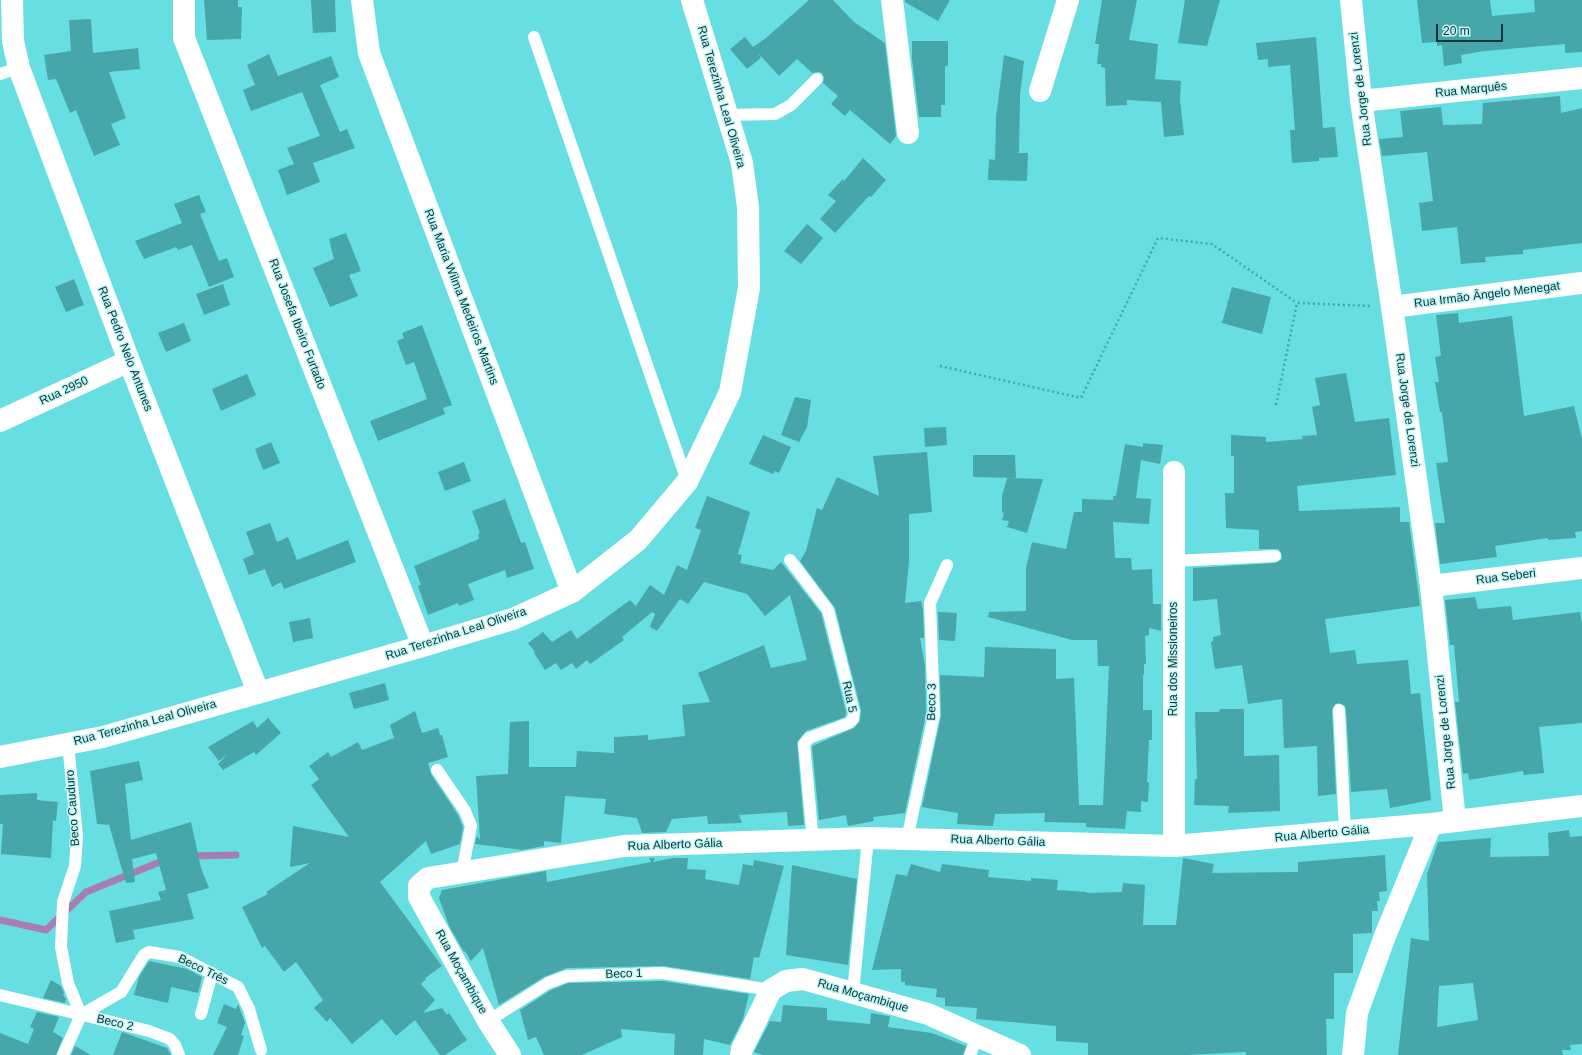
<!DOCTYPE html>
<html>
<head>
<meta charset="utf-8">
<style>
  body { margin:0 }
  #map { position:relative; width:1582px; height:1055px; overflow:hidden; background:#67dfe2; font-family:Arial,sans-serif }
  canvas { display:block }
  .scale { position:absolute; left:1436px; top:24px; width:67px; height:18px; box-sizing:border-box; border:2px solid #0b3334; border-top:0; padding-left:5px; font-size:12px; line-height:14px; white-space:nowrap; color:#0b3334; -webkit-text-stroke:3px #c1f6f7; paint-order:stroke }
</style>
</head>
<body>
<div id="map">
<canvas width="1582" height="1055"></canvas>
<div class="scale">20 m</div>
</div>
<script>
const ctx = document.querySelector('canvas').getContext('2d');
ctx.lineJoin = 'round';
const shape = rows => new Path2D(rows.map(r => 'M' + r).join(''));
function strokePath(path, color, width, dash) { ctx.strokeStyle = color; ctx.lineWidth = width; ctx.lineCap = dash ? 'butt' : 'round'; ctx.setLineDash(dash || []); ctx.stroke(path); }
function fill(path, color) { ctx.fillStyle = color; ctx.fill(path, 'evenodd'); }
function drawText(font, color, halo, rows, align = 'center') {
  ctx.font = font + ' Arial,sans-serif'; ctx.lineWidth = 3; ctx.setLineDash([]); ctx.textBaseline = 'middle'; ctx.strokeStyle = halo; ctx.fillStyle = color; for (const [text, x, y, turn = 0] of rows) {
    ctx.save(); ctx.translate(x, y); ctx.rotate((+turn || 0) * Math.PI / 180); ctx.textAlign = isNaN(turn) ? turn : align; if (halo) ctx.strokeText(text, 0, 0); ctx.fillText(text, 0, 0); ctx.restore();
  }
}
const stream = shape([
  [189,856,236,855],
  [0,920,46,930,86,892,167,859]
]);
const building = shape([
  [204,0,238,0,238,7,242,7,241,39,207,40],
  [311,0,335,0,336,32,313,33],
  [809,0,833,0,854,22,885,43,896,136,890,144,850,110,845,116,831,104,838,96,823,83,824,77,822,73,819,72,812,73,797,59,779,76,758,53,761,58,747,69,730,49,745,37,753,47,766,38],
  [905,0,950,0,938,21,905,2],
  [1102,0,1137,0,1129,40,1158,44,1155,79,1181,81,1180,100,1184,135,1164,137,1161,102,1127,100,1127,105,1106,106,1105,68,1101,67,1101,64,1097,64,1099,44,1095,44],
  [1185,0,1220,0,1207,46,1178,43],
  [1417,0,1490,0,1492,16,1535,12,1534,0,1582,0,1582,52,1565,53,1565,44,1485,51,1461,55,1462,63,1444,66,1442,45,1437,46,1437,42,1422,43],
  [91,19,93,53,138,48,140,69,109,72,126,118,111,124,120,145,94,156,76,110,70,113,56,79,48,80,44,55,71,51,69,20],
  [1316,37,1323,128,1335,127,1338,157,1319,158,1319,161,1292,163,1290,130,1295,130,1290,65,1268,67,1268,59,1258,60,1256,43],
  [912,41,948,41,948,66,945,66,945,105,941,105,941,117,919,117,912,59],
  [269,54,278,76,331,56,339,77,320,85,340,132,347,129,355,148,313,163,320,182,287,195,278,170,294,164,287,148,320,136,302,92,251,111,243,90,255,85,247,65],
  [1004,55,1024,61,1020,95,1019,153,1028,153,1027,181,988,180,989,159,995,160,996,117],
  [1560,96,1561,113,1582,108,1582,243,1523,250,1523,254,1485,257,1486,262,1461,264,1457,227,1422,231,1419,203,1433,201,1427,152,1382,156,1379,139,1403,137,1400,111,1441,107,1443,125,1482,124,1483,103],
  [863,158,886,180,871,197,869,196,835,233,820,219,836,201,828,195,843,179,844,181],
  [199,195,206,212,200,214,219,261,227,258,234,277,209,287,192,245,178,250,176,247,144,259,135,241,182,223,174,204],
  [807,224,823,238,801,264,784,251],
  [346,233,361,271,349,275,358,296,330,307,313,268,334,259,329,239],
  [74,279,84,305,66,312,55,287],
  [223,284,230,305,204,315,196,294],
  [1232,287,1271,297,1262,334,1222,323],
  [1458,313,1459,323,1512,316,1524,416,1574,406,1582,439,1582,531,1575,532,1576,538,1548,540,1548,538,1495,546,1497,557,1440,564,1435,523,1445,523,1436,463,1448,462,1442,412,1440,412,1435,382,1439,382,1435,357,1441,356,1436,315],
  [184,323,191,341,166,352,158,333],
  [422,325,452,405,443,408,445,414,378,441,370,421,427,399,414,362,406,365,397,341,404,338,402,333],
  [1346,373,1355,422,1389,418,1396,475,1297,486,1299,511,1400,507,1400,522,1409,522,1420,606,1325,619,1330,653,1355,650,1357,664,1408,660,1411,694,1420,693,1431,800,1390,808,1387,789,1351,792,1346,710,1345,706,1339,703,1335,704,1332,710,1336,794,1318,796,1317,746,1284,748,1282,699,1248,704,1242,665,1215,669,1211,642,1213,641,1213,637,1221,635,1217,599,1193,601,1193,568,1275,563,1282,559,1281,552,1278,549,1259,549,1259,530,1226,528,1225,493,1234,493,1234,456,1231,456,1231,435,1266,437,1266,442,1303,439,1302,436,1317,435,1312,407,1320,405,1315,378],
  [247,374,256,395,221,411,212,389],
  [795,397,811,400,807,427,799,442,781,435],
  [946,427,947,445,925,447,924,428],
  [763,435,791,447,779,473,775,471,773,474,749,464],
  [271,442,280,463,263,470,255,449],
  [1143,443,1163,445,1160,464,1141,460,1136,498,1151,499,1149,524,1113,522,1115,558,1131,558,1132,570,1152,569,1153,604,1161,604,1161,631,1149,628,1149,635,1145,636,1146,664,1144,664,1144,675,1143,675,1143,710,1152,710,1152,740,1149,740,1147,782,1149,782,1148,802,1141,801,1141,812,1127,811,1125,829,1086,827,1086,823,1044,822,1045,813,995,814,993,826,957,824,958,813,922,807,941,716,940,675,984,677,985,647,1056,649,1056,679,1074,678,1079,805,1103,805,1109,666,1098,666,1097,640,1072,640,988,617,989,612,1026,611,1026,568,1032,542,1066,549,1074,512,1082,512,1082,499,1113,500,1113,496,1116,496,1125,444,1143,447],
  [927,452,932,512,909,514,909,561,905,603,921,601,923,611,924,638,920,638,925,666,926,714,905,813,873,817,874,821,848,826,846,815,819,820,812,746,854,728,860,721,861,710,835,608,800,561,806,551,817,508,822,510,837,477,879,496,873,456],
  [973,455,1015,455,1016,478,973,477],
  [464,462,471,481,445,491,438,472],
  [1007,478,1043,479,1027,533,1007,527,1009,521,1002,520,1004,513,1002,512,1002,496],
  [707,496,750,512,738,554,742,555,740,563,773,570,781,562,821,613,846,712,845,717,806,731,797,742,804,825,788,826,787,812,739,815,742,823,708,824,707,816,672,819,666,832,642,833,637,818,604,814,606,799,565,796,561,843,544,841,544,846,522,850,475,844,477,836,480,840,476,776,508,774,510,722,529,721,529,767,576,767,577,751,614,753,614,737,648,735,648,740,685,736,682,705,710,702,698,673,764,645,771,668,807,660,790,595,765,616,747,594,704,582,688,604,680,599,657,631,650,627,655,614,652,612,622,637,624,640,590,664,587,660,576,669,572,663,561,670,556,663,545,670,534,653,535,652,528,643,543,632,552,642,571,630,577,639,630,600,636,606,650,585,664,595,677,565,687,570,701,530,695,528],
  [505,499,521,543,525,542,534,569,507,578,505,570,468,584,474,600,459,606,458,603,428,615,418,586,421,585,414,566,479,539,478,534,480,533,472,511],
  [270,523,277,542,288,537,297,560,348,540,356,562,284,589,281,582,272,587,265,569,249,575,243,559,254,554,246,532],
  [1475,597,1478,609,1511,606,1513,620,1580,612,1582,624,1582,723,1539,727,1544,773,1524,775,1523,771,1469,780,1468,773,1463,774,1455,702,1459,702,1454,645,1450,645,1445,600],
  [938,612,957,613,955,641,939,640],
  [310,618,313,638,293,642,289,622],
  [385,683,389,700,354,709,349,693],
  [1220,709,1244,709,1244,756,1279,755,1280,811,1228,813,1229,806,1194,805,1195,779,1197,779,1195,712,1219,712],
  [415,711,422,733,438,728,440,735,442,735,448,757,428,763,431,774,458,815,463,827,460,844,431,854,426,841,380,882,442,966,425,978,426,979,421,984,435,1000,423,1013,442,1008,447,1015,449,1013,467,1040,445,1055,440,1055,415,1020,396,1036,382,1019,352,1044,330,1018,327,1022,314,1008,323,1000,296,962,284,972,265,946,262,948,242,907,268,894,266,892,310,863,290,867,293,826,349,837,311,785,319,779,309,766,328,752,331,757,358,742,362,750,394,738,390,725],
  [268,718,281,733,256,755,254,752,223,770,218,764,228,754,219,761,208,747,253,721,257,728],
  [139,761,143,780,125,784,131,840,191,822,201,868,209,888,187,894,194,919,133,930,135,939,116,943,109,911,161,900,158,892,166,890,156,853,132,859,135,882,126,883,109,825,97,824,90,771],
  [37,793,37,800,58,802,56,821,53,820,51,858,1,854,3,824,0,824,0,795],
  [1569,830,1570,837,1582,836,1582,1044,1570,1045,1571,1050,1562,1050,1563,1055,1398,1055,1411,938,1429,941,1427,874,1438,842,1491,838,1490,857,1549,856,1548,833],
  [1473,983,1478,1020,1437,1027,1439,986],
  [1385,855,1387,891,1379,892,1380,901,1377,901,1378,911,1372,911,1372,933,1353,934,1353,973,1334,973,1334,1019,1326,1019,1327,1055,1246,1055,1246,1052,1188,1055,1088,1055,1088,1043,1056,1041,1056,1026,976,1019,977,1008,945,1006,945,998,936,997,937,989,905,985,905,982,901,982,901,969,872,970,896,874,907,876,911,864,940,872,942,864,989,870,988,877,1031,881,1031,878,1058,880,1057,890,1087,892,1087,893,1122,892,1123,883,1145,885,1143,925,1176,925,1183,858,1214,864,1212,873,1298,872,1298,862],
  [649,858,655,858,653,862,673,858,688,858,687,869,706,870,705,879,739,885,743,864,753,866,754,860,784,866,759,958,754,957,750,979,663,966,567,968,544,977,499,1005,483,948,471,961,465,951,464,952,449,926,439,898,442,890,546,871,547,882,651,862],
  [792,865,857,879,848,965,786,955],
  [149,961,187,969,202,977,198,993,171,987,168,1003,134,995,139,977],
  [51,980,61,986,64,993,63,995,66,999,65,1003,43,998],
  [662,981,749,994,743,1019,730,1045,704,1039,703,1055,674,1055,675,1034,621,1029,622,1037,582,1055,544,1055,536,1037,528,1040,520,1010,551,990,568,983],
  [224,1004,236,1009,238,1004,245,1023,241,1035,244,1036,238,1055,213,1055,227,1027,217,1023],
  [783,1005,827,1008,827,1020,870,1024,871,1013,888,1016,890,1016,888,1027,932,1033,966,1046,963,1055,763,1055,754,1052,770,1021,781,1022],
  [37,1012,59,1017,53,1032,63,1038,56,1055,0,1055,0,1033,28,1044,34,1029,30,1027],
  [122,1032,167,1048,171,1055,113,1055],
  [75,1046,91,1055,71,1055]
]);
const path = shape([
  [940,366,1081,398,1158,238,1212,244,1297,303],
  [1276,405,1297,303,1370,306]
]);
const lane = shape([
  [534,37,687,481],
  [0,74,19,68],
  [727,115,775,114,791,105,817,79],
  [790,560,828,610,854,712,853,719,849,723,809,738,804,744,813,841],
  [1174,561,1275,556],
  [1339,710,1345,832],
  [437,770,465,811,471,826,462,873],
  [907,839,934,715,930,603,947,565],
  [853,993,868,838],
  [0,995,149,1031,170,1039,175,1045,179,1055],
  [201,1014,212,973],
  [81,1015,121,992,144,955,149,952,180,957,238,987,249,1009,261,1050],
  [488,1021,548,983,567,976,662,973,771,990],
  [63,1055,81,1015,68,983,61,947,63,902,75,866,77,836,68,743],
  [970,1055,978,1035]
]);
const street = shape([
  [12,0,13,41,19,68,129,361,258,692],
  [184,0,184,38,423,646],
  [362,0,369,53,572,592],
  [892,0,908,133],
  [1040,91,1068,0],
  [1361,101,1392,307,1431,586,1455,821],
  [1392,307,1582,283],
  [0,421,129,361],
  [1174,472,1174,846],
  [1431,586,1582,568],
  [0,757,103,737,423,646,513,619,572,592,638,540,687,482,730,392,749,288,748,207,742,163,692,0],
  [510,1055,488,1021,419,897,419,886,428,878,624,846,868,838,1174,846,1431,824,1582,806],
  [741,1055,742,1049,771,990,786,981,803,979,928,1014,1020,1055],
  [1353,1055,1357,1013,1385,936,1431,824]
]);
const secondary = shape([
  [1351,0,1361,101,1582,78]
]);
const streetNames = [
  ["Rua Jorge de Lorenzi",1361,89,-97],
  ["Rua Marquês",1471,90,-6],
  ["Rua Terezinha Leal Oliveira",721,97,74],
  ["Rua Irmão Ângelo Menegat",1487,295,-7],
  ["Rua Maria Wilma Medeiros Martins",461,297,69],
  ["Rua Josefa Ibeiro Furtado",297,324,69],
  ["Rua Pedro Nelo Antunes",125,349,69],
  ["Rua 2950",64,391,-25],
  ["Rua Jorge de Lorenzi",1407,410,82],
  ["Rua Seberi",1506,577,-7],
  ["Rua Terezinha Leal Oliveira",456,634,-18],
  ["Rua dos Missioneiros",1174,659,-90],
  ["Rua 5",849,697,78],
  ["Beco 3",932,702,-89],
  ["Rua Terezinha Leal Oliveira",145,723,-15],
  ["Rua Jorge de Lorenzi",1446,732,-96],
  ["Beco Cauduro",73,808,-94],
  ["Rua Alberto Gália",1322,834,-5],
  ["Rua Alberto Gália",998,841,2],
  ["Rua Alberto Gália",675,845,-2],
  ["Beco Três",203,970,26],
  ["Rua Moçambique",461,972,61],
  ["Beco 1",624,974,-2],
  ["Rua Moçambique",863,996,16],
  ["Beco 2",115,1023,13]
];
strokePath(stream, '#a67eb2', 7);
fill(building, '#47a6a9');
strokePath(path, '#48a4a7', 2.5, [2, 3]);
strokePath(lane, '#fff', 12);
strokePath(street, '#fff', 22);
strokePath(secondary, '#fff', 22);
drawText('12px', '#0b3334', '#c1f6f7', streetNames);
</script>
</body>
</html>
